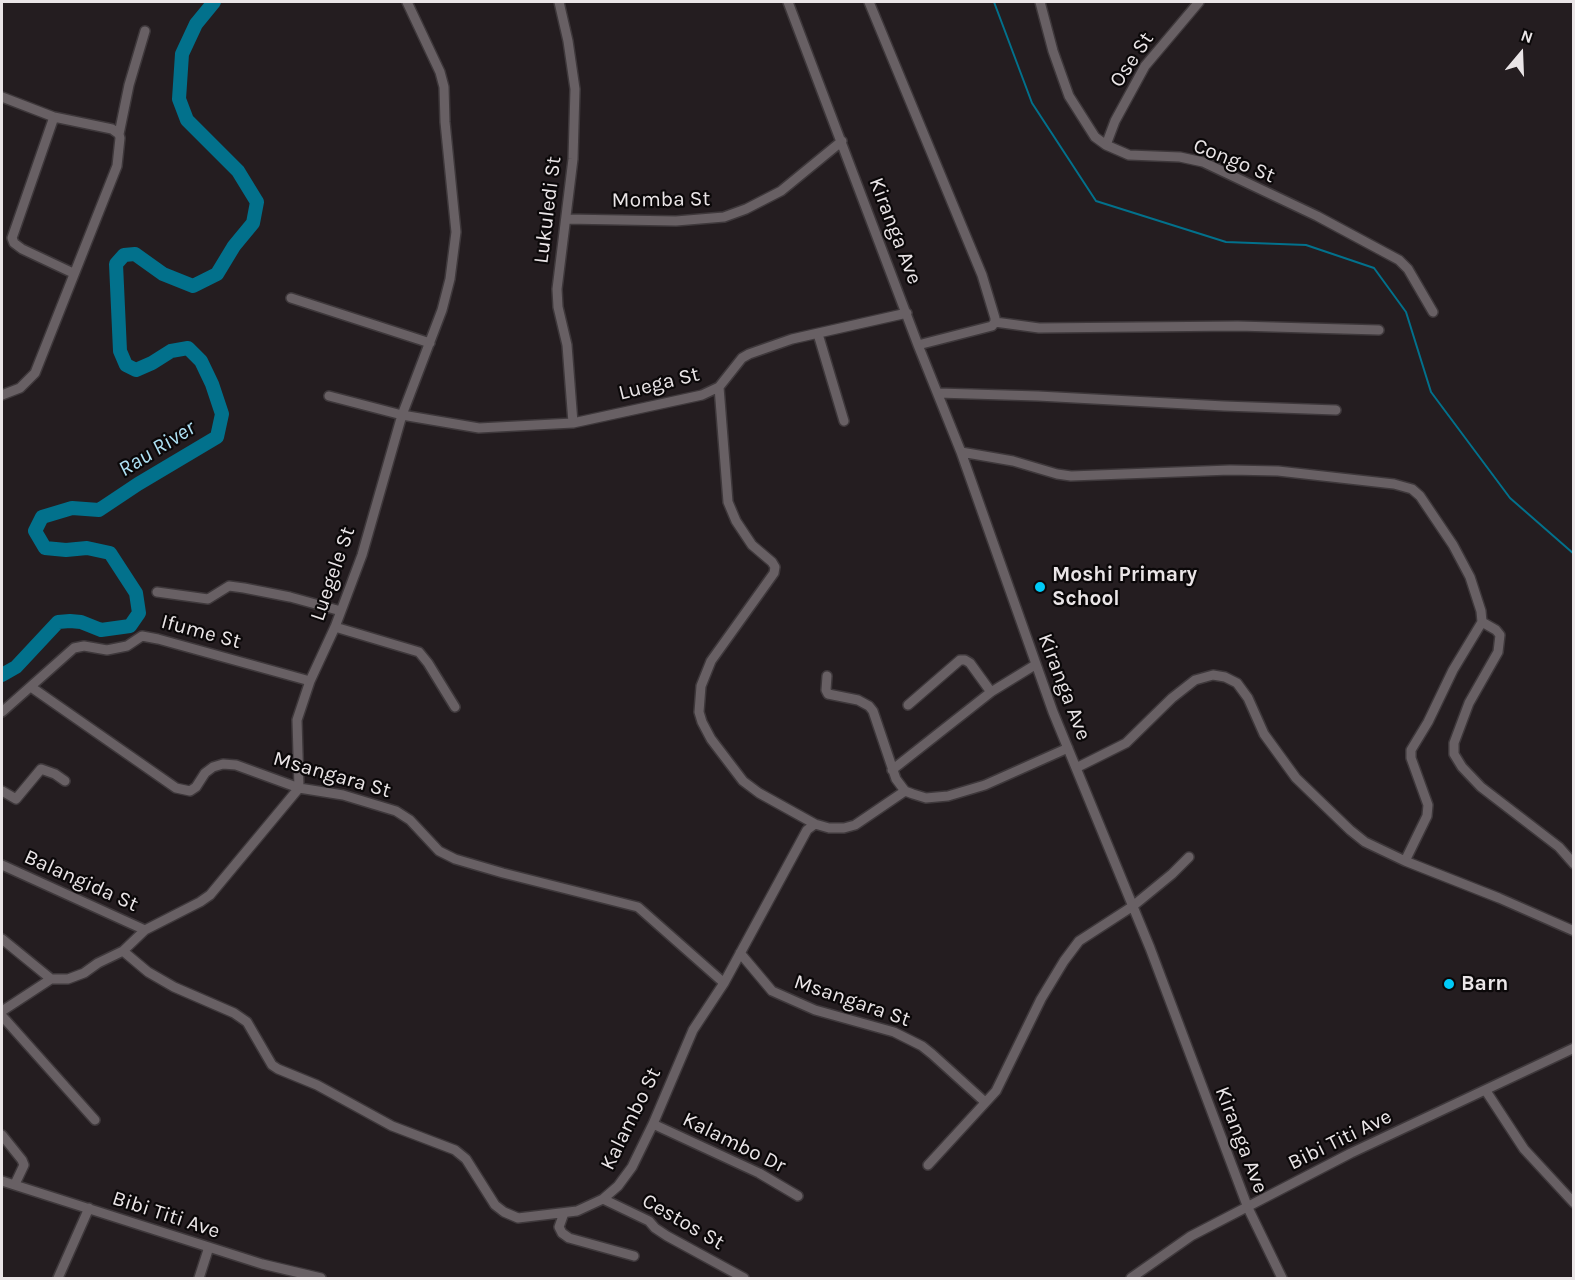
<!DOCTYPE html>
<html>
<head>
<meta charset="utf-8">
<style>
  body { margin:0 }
  #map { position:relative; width:1575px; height:1280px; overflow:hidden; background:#241d20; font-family:Karla,sans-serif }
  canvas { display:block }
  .frame { position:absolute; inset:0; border:3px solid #eae5e7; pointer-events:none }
  .north { position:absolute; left:1491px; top:24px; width:60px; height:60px; -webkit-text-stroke:4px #0b0809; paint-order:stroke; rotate:19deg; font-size:16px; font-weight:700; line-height:24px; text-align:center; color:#eae5e7 }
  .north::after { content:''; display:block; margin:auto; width:21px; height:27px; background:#eae5e7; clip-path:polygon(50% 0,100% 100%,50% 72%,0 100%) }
</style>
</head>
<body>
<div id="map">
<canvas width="1575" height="1280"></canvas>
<div class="frame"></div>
<div class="north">N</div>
</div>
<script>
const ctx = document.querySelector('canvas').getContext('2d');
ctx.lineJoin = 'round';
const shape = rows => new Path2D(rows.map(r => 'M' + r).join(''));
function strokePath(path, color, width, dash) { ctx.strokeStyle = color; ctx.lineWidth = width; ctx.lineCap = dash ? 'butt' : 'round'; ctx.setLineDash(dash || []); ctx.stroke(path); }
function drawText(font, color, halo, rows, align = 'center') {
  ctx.font = font + ' Karla,sans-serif'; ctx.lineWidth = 4.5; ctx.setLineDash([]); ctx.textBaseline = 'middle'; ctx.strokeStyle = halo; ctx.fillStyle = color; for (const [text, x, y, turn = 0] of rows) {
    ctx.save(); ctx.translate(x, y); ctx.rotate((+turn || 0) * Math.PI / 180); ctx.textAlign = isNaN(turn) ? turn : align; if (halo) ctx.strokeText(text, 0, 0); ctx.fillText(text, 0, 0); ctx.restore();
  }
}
const stream = shape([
  [994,2,1032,103,1096,201,1226,242,1306,245,1374,268,1406,312,1431,392,1510,498,1574,554]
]);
const river = shape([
  [2,675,16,667,58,622,70,621,81,622,101,630,130,626,139,613,136,593,110,553,87,548,66,550,45,548,35,531,42,517,72,508,99,510,138,484,217,437,222,414,212,384,201,361,188,348,171,351,152,363,136,370,126,365,120,351,116,264,124,255,135,254,163,274,193,286,217,274,234,246,253,223,257,202,238,171,187,120,179,99,182,54,196,24,214,2]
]);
const street = shape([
  [559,2,568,41,575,89,573,159,557,289,558,307,567,345,573,423],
  [788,2,918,345,961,452,1053,712,1150,948,1248,1208,1282,1278],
  [869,2,982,275,995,318,995,322,992,326,918,345],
  [1040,2,1053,51,1069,96,1095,137,1106,145,1129,155,1180,157,1203,162,1317,216,1399,260,1408,269,1433,312],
  [2,97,54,117,112,129,119,134,120,138,117,166,35,373,20,388,2,395],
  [54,117,12,238,14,243,22,249,73,273],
  [119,134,129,85,145,31],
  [1106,145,1115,121,1145,66,1199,2],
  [566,219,676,221,724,217,746,209,781,191,842,141],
  [291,298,430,343],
  [995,322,1039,328,1238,326,1379,330],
  [818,334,844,421],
  [719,387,728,502,736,521,752,545,772,562,775,567,774,573,764,587,711,661,701,686,699,712,702,722,711,739,743,781,759,793,815,824],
  [938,393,1038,396,1224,406,1336,410],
  [329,396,402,415,479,428,573,423,702,395,719,387,742,358,749,354,792,339,907,313],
  [961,452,1013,461,1057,474,1071,476,1230,470,1278,471,1394,484,1412,489,1420,496,1453,545,1470,577,1481,611,1482,622,1453,670,1428,722,1411,750,1411,758,1428,805,1427,816,1405,861],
  [157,592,208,599,229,586,244,588,290,597,341,611],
  [1482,622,1496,630,1500,635,1498,652,1469,703,1454,743,1454,754,1462,767,1481,787,1559,847,1574,864],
  [335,627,419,652,428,663,455,707],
  [827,676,826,690,828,694,858,700,869,706,873,711,896,779,905,791,913,794,926,798,948,796,985,785,1068,748],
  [31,687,176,788,190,791,196,787,205,773,213,767,223,764,236,765,299,788,343,795,396,811,410,820,439,851,455,859,503,873,638,907,724,983],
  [908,705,960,660,965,660,970,663,991,692],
  [2,712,74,648,84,646,107,650,127,646,142,636,158,639,310,681],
  [1076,768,1126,743,1172,698,1195,680,1213,675,1225,677,1237,683,1248,698,1264,734,1296,778,1350,830,1365,842,1405,861,1499,898,1574,931],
  [892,770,991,692,1035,665],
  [2,791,16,799,41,769,55,774,65,781],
  [2,865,145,930],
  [2,939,51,979,68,979,84,973,98,963,123,951,145,930,200,902,210,895,299,788,297,720,310,681,335,627,362,555,402,415,442,310,450,279,456,232,445,122,444,87,440,72,407,2],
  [123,951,148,972,174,987,234,1013,247,1022,272,1065,278,1069,317,1085,392,1126,455,1150,466,1159,495,1205,504,1212,518,1218,577,1211,603,1199,618,1186,632,1167,653,1124,693,1030,724,983,807,830,815,824,829,828,844,828,855,825,905,791],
  [740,953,772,991,815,1010,894,1032,922,1046,932,1054,985,1102],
  [2,1011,51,979],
  [2,1016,95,1120],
  [1486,1091,1524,1149,1574,1203],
  [653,1124,759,1173,798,1196],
  [2,1135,22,1160,24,1165,15,1184],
  [928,1165,996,1091,1041,999,1064,961,1079,941,1133,906,1172,874,1189,857],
  [2,1181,262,1264,321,1278],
  [603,1199,649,1221,655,1228,667,1236,744,1278],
  [564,1213,559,1227,562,1233,569,1238,634,1256],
  [58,1278,89,1208],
  [199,1278,209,1247],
  [1131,1278,1191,1236,1351,1153,1574,1048]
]);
const markers = [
  [1040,587,6,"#00cbf8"],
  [1449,984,6,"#00cbf8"]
];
const streetNames = [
  ["Ose St",1132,60,-56],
  ["Congo St",1234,161,22],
  ["Momba St",661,200,-1],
  ["Lukuledi St",548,210,-83],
  ["Kiranga Ave",895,231,69],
  ["Luega St",659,384,-14],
  ["Luegele St",333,574,-71],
  ["Ifume St",201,632,15],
  ["Kiranga Ave",1064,687,69],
  ["Msangara St",332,775,16],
  ["Balangida St",81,881,24],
  ["Msangara St",852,1001,19],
  ["Kalambo St",631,1119,-64],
  ["Kiranga Ave",1241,1140,69],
  ["Bibi Titi Ave",1340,1140,-26],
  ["Kalambo Dr",734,1143,26],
  ["Bibi Titi Ave",166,1215,18],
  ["Cestos St",683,1222,30]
];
const poiNames = [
  ["Moshi Primary",1052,575],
  ["School",1052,599],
  ["Barn",1461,984]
];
const waterNames = [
  ["Rau River",157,449,-32]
];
strokePath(stream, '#02718c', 2);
strokePath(river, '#02718c', 14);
strokePath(street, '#3e383b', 12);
strokePath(street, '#686064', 9);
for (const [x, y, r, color] of markers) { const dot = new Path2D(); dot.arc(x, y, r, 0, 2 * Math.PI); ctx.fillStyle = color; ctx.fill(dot); strokePath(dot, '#0b0809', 2); }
drawText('21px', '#eae5e7', '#0b0809', streetNames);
drawText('bold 21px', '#eae5e7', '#0b0809', poiNames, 'left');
drawText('italic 22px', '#afe2f5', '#0b0809', waterNames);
</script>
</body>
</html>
